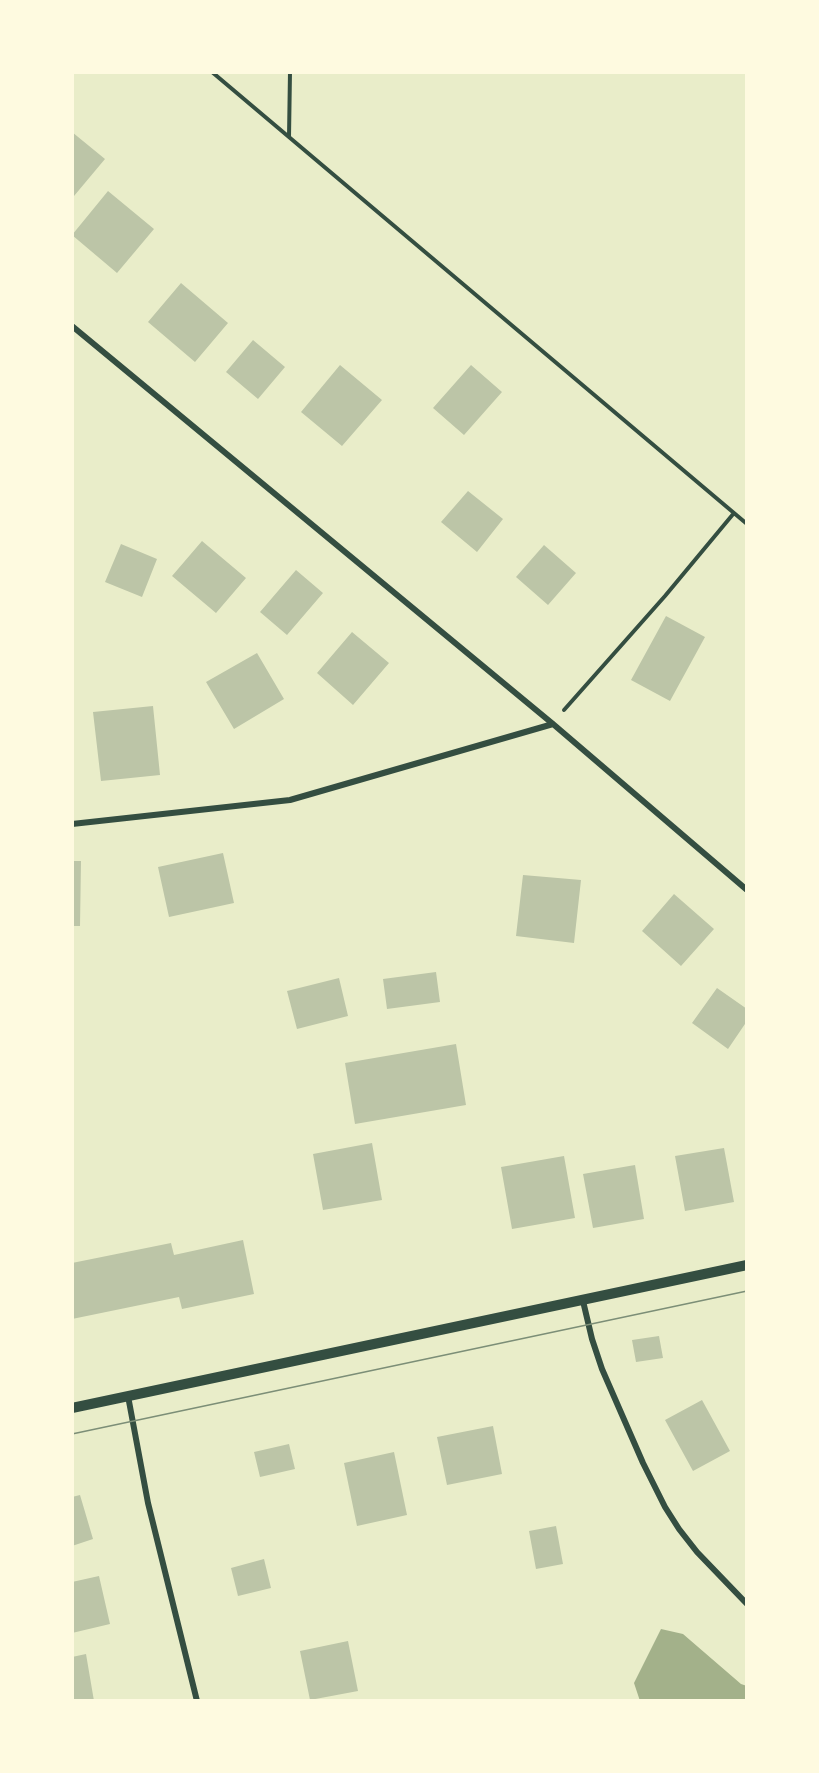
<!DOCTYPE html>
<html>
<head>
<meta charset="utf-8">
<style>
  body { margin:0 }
  #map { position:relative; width:819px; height:1773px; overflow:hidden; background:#e9edc9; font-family:Mulish,sans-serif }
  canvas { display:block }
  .frame { position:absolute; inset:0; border:74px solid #fefae0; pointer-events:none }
</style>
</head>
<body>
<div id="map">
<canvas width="819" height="1773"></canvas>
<div class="frame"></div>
</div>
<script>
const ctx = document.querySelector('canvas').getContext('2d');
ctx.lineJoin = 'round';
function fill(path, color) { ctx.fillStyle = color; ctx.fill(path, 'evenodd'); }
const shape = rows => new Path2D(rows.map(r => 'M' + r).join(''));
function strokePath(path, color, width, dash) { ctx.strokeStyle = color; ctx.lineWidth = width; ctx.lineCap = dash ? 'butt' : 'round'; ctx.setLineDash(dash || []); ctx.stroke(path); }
const water = shape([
  [661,1629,683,1634,741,1684,747,1686,747,1701,640,1701,634,1683]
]);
const building = shape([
  [72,132,105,159,74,196,72,195],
  [108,191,154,229,117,273,72,235],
  [181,283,228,323,195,362,148,322],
  [253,340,285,367,258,399,226,372],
  [340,365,382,400,342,446,301,412],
  [471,365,502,392,464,435,433,408],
  [468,491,503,519,477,552,441,522],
  [202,541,246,578,216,613,172,576],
  [121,544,157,559,142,597,105,582],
  [544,545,576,573,548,605,516,577],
  [296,570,323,593,287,635,260,612],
  [666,616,705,637,670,701,631,680],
  [352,632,389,663,353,705,317,673],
  [257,653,284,699,234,729,206,682],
  [153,706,160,775,101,781,93,712],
  [223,853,234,903,169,917,158,867],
  [72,861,81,861,80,926,72,926],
  [523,875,581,880,574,943,516,936],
  [674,894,714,929,681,966,642,931],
  [436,972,440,1002,387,1009,383,979],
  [339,978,348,1016,297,1029,287,991],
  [717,988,747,1009,747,1021,728,1049,692,1023],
  [456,1044,466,1105,355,1124,345,1063],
  [372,1143,382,1200,323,1210,313,1154],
  [724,1148,734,1202,685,1211,675,1156],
  [564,1156,575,1218,512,1229,501,1167],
  [635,1165,644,1219,593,1228,583,1174],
  [243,1240,254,1294,182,1309,179,1297,72,1319,72,1263,171,1243,174,1255],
  [659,1336,663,1358,636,1362,632,1340],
  [702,1400,730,1451,693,1471,665,1420],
  [493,1426,502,1474,447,1485,437,1437],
  [289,1444,295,1469,260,1477,254,1452],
  [394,1452,407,1515,357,1526,344,1463],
  [80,1495,93,1539,72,1546,72,1497],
  [556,1526,563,1564,536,1569,529,1531],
  [264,1559,271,1588,238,1596,231,1568],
  [99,1576,110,1624,72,1633,72,1582],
  [348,1641,358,1691,310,1700,300,1651],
  [86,1654,94,1701,72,1701,72,1657]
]);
const path = shape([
  [212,72,747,524],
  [289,137,290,72],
  [564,710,665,596,734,513]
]);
const minor = shape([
  [72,326,553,724,747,890],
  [72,824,290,800,553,724],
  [583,1301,592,1339,602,1369,643,1463,665,1507,679,1529,697,1552,747,1604],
  [128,1396,148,1503,197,1701]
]);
const tertiary = shape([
  [72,1408,747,1265]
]);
const tram = shape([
  [72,1434,747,1291]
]);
fill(water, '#a3b18a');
fill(building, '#bcc5a7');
strokePath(path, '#344e41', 4);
strokePath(minor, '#344e41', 6);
strokePath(tertiary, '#344e41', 10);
strokePath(tram, '#7c8e77', 1.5);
</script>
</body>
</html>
